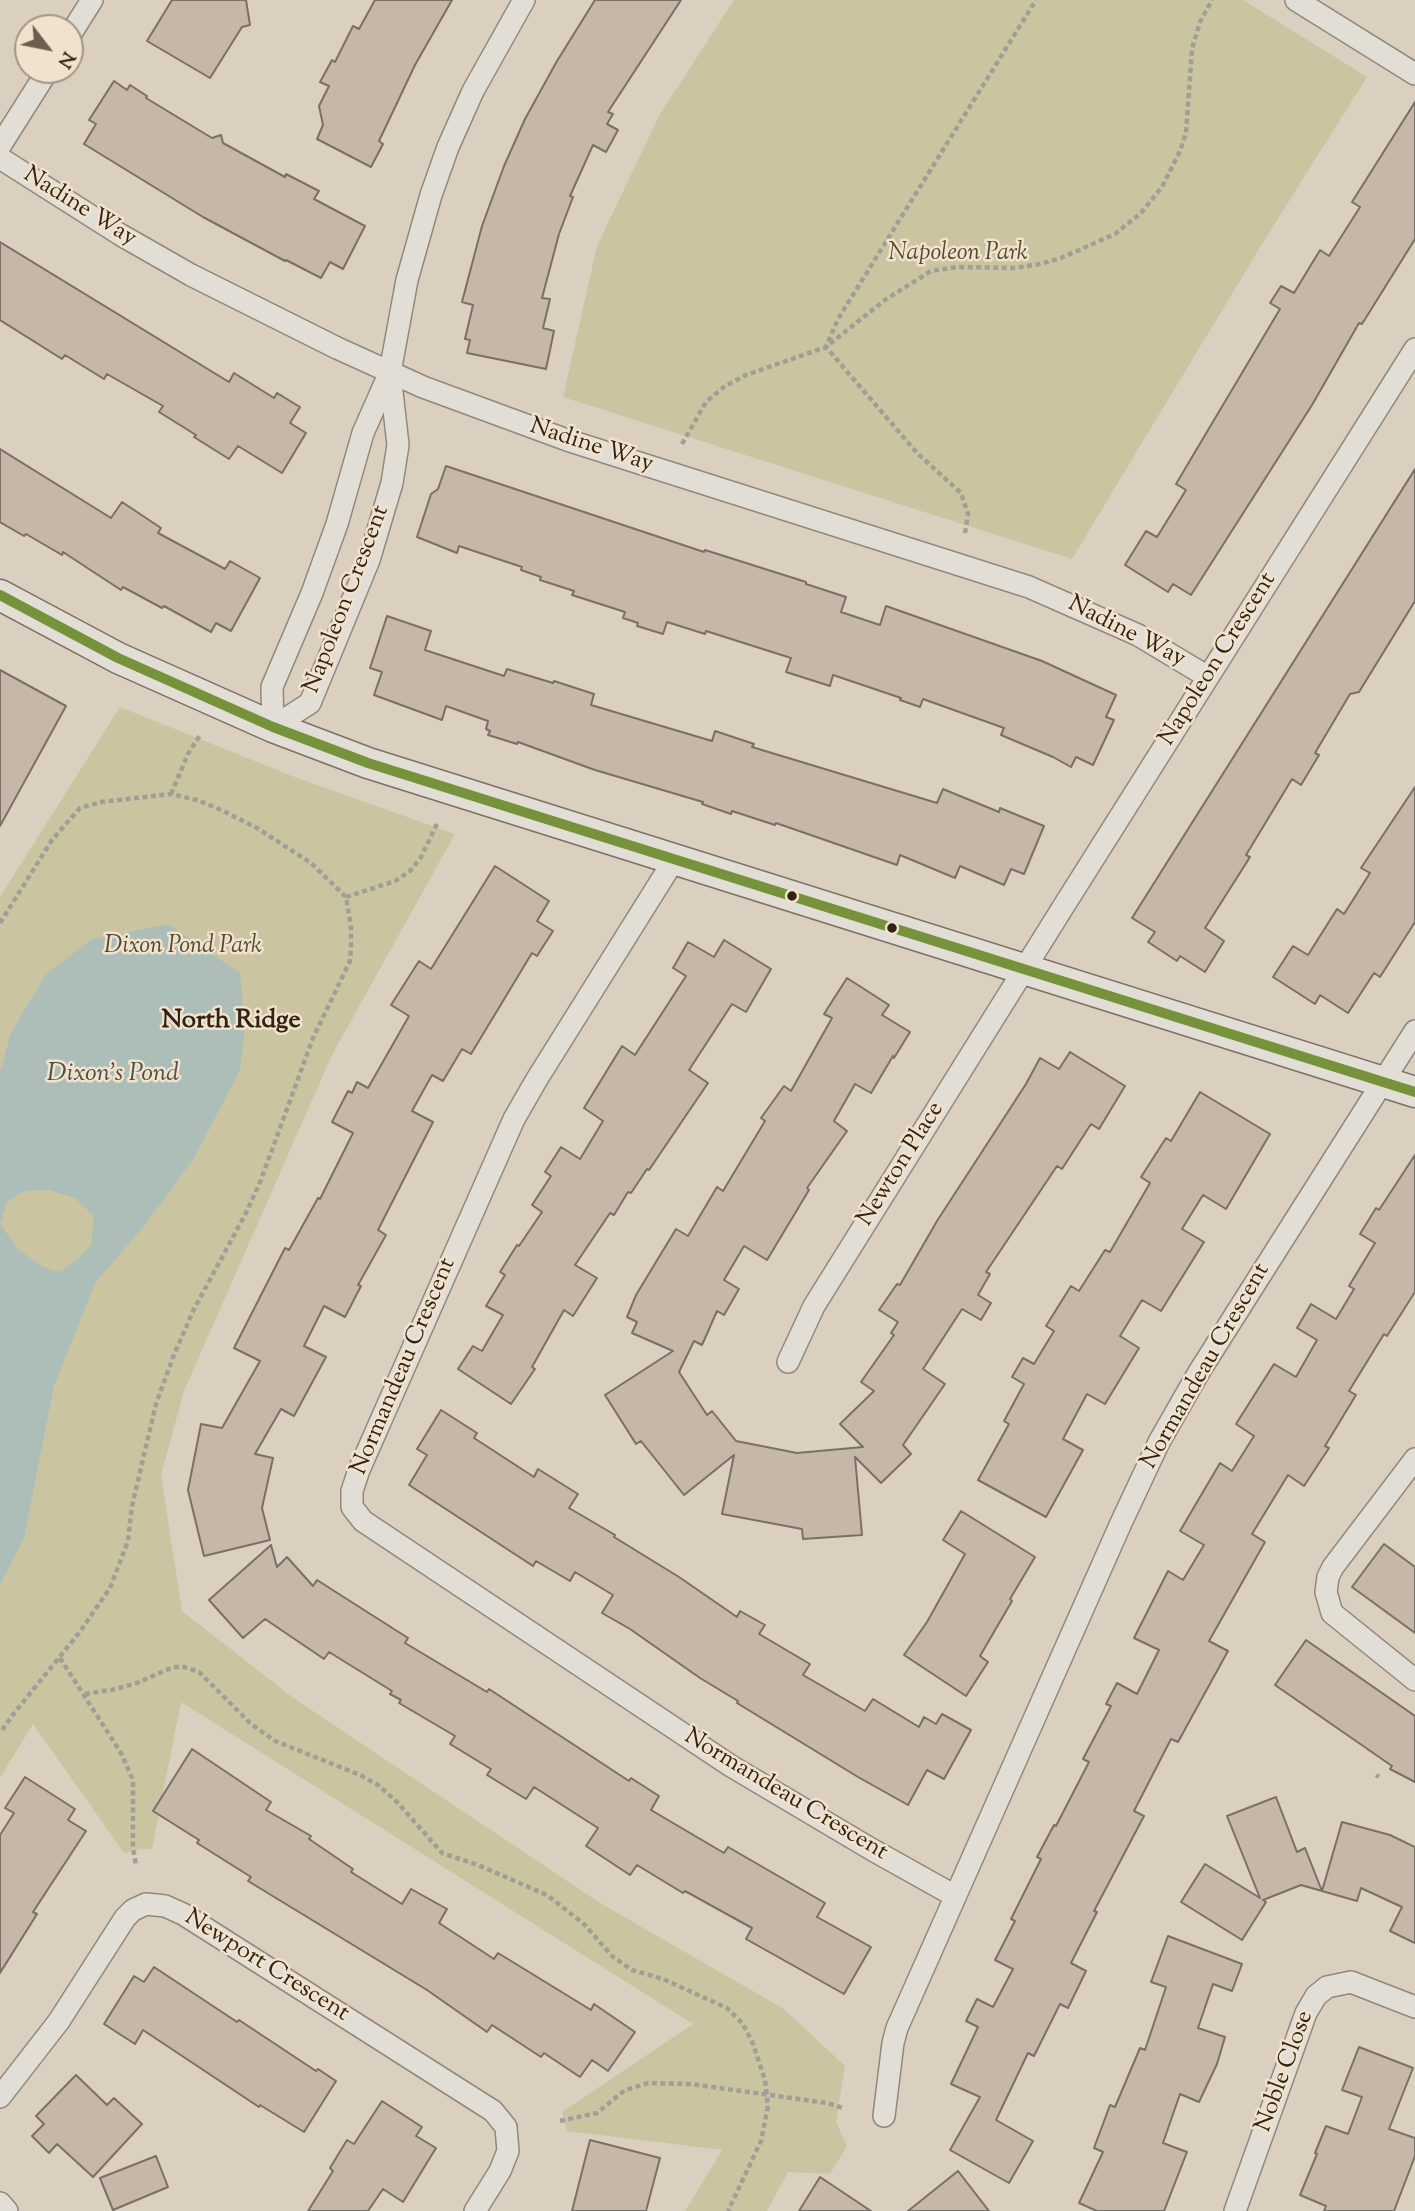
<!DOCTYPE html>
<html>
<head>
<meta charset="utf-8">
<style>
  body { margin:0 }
  #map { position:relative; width:1415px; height:2211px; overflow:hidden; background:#dbd0bf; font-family:"Sorts Mill Goudy",serif }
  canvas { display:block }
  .north { position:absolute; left:14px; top:14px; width:70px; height:70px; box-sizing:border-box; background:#efe3ce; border:2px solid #a49583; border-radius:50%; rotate:122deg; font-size:19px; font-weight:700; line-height:28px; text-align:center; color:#332113 }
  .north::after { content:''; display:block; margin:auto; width:24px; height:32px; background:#6e5e4f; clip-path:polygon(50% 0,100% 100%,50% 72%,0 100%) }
</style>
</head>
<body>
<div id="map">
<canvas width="1415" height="2211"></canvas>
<div class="north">N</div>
</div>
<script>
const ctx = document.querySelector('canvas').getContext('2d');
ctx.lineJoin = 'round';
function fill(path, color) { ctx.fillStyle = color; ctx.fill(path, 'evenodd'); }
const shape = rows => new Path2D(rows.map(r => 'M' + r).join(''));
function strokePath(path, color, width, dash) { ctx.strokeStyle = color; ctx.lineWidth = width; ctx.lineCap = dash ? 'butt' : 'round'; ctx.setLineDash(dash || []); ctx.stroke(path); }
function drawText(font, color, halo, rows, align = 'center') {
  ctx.font = font + ' "Sorts Mill Goudy",serif'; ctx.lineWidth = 5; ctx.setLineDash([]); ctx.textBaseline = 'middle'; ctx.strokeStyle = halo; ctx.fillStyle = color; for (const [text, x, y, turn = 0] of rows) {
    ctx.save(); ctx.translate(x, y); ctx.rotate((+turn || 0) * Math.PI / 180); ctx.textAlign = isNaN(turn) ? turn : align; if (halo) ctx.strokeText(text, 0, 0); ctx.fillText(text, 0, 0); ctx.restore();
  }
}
const green = shape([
  [734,0,1243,0,1367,77,1259,249,1072,559,563,397,597,246,660,114],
  [120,707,292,776,455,834,332,1055,184,1391,161,1475,182,1611,292,1697,600,1903,784,2009,845,2066,836,2122,847,2146,830,2174,788,2172,767,2211,685,2211,722,2150,567,2131,562,2112,693,2024,181,1702,152,1849,141,1849,124,1853,33,1724,0,1778,0,897]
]);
const water = shape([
  [168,924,240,973,245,1027,240,1070,195,1156,148,1221,95,1283,54,1386,24,1538,0,1585,0,1073,11,1033,46,974,91,940],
  [49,1190,75,1198,94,1216,91,1245,78,1259,60,1272,43,1267,18,1249,0,1224,7,1202,23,1191]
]);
const building = shape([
  [172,0,246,0,250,25,242,27,210,78,147,41,172,0],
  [375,0,452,0,415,65,379,141,383,144,371,167,317,139,323,125,319,106,329,86,320,82,332,60,335,62,353,26,359,29,375,0],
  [595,0,681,0,608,112,613,114,607,124,618,130,606,152,593,145,570,196,573,197,559,234,542,298,550,299,543,328,554,331,546,369,467,353,470,340,465,339,473,305,462,302,482,226,504,166,525,119,557,61,595,0],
  [114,81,127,90,130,85,147,96,146,98,212,138,221,135,223,143,285,177,286,174,319,191,314,199,365,226,343,269,330,262,321,278,286,260,285,261,203,217,84,144,96,124,89,120,114,81],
  [1415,102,1415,239,1362,324,1359,323,1312,405,1191,595,1173,584,1168,592,1125,565,1146,531,1157,537,1186,490,1176,484,1280,309,1270,303,1281,286,1294,293,1320,250,1329,256,1360,207,1352,202,1415,102],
  [0,242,229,382,234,373,274,398,277,393,300,407,290,423,306,433,282,473,238,446,229,459,194,437,196,435,159,412,163,406,107,374,104,379,65,355,62,359,0,320,0,242],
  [0,449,111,518,122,502,161,528,158,533,225,569,230,561,260,578,231,631,216,623,211,632,164,606,162,608,123,587,121,590,63,552,62,555,26,534,24,536,0,522,0,449],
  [446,466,704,552,705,550,806,582,806,584,846,597,841,612,880,625,886,606,1042,661,1116,695,1106,717,1114,720,1093,765,1076,757,1071,767,1053,757,1001,735,1004,728,923,699,920,707,900,700,901,698,833,675,830,686,786,672,791,658,706,631,705,634,667,622,663,634,637,626,638,623,623,618,625,612,572,595,574,591,540,580,541,577,521,570,522,567,459,546,457,553,417,537,431,494,438,489,446,466],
  [1415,469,1415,601,1359,692,1350,694,1315,753,1319,755,1301,785,1292,779,1246,855,1250,857,1205,928,1224,941,1205,972,1180,956,1177,961,1148,942,1155,932,1132,918,1415,469],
  [387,616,431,631,425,650,504,676,507,669,553,683,554,681,594,694,591,705,712,741,715,731,754,744,752,747,937,803,943,789,999,812,1000,808,1044,826,1024,874,1011,869,1004,885,960,866,955,878,900,855,897,865,776,823,775,825,732,811,731,814,702,804,703,802,595,770,518,742,517,744,488,735,490,731,486,729,488,721,446,706,442,720,374,695,382,672,370,668,387,616],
  [0,670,66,706,0,826,0,670],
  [1415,787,1415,922,1380,977,1374,973,1348,1013,1320,995,1315,1004,1273,977,1293,946,1308,955,1337,909,1344,914,1370,873,1361,868,1415,787],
  [495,866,549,901,537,921,553,931,537,956,532,953,471,1054,462,1049,443,1081,432,1075,412,1111,433,1122,378,1230,386,1235,358,1285,361,1286,345,1317,324,1306,304,1346,326,1357,294,1416,281,1409,255,1454,273,1458,262,1508,270,1540,204,1556,188,1490,201,1424,222,1428,260,1361,234,1348,285,1248,289,1250,318,1198,320,1199,353,1133,332,1122,348,1091,352,1093,357,1082,368,1088,409,1016,391,1005,419,961,431,969,495,866],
  [724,940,771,969,746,1012,732,1004,689,1070,708,1083,649,1170,647,1169,631,1193,628,1192,614,1215,610,1213,575,1265,597,1278,573,1316,564,1310,532,1367,535,1369,511,1404,458,1369,473,1346,482,1351,503,1315,486,1306,505,1275,500,1272,517,1245,519,1246,542,1212,532,1205,551,1176,545,1172,561,1147,580,1159,603,1121,584,1108,622,1046,635,1055,686,976,673,968,688,942,714,957,724,940],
  [847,978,889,1005,882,1015,910,1032,894,1058,893,1056,871,1093,855,1084,834,1121,847,1131,807,1188,809,1190,767,1260,744,1246,724,1280,739,1289,724,1315,717,1311,702,1345,694,1341,679,1372,707,1415,712,1411,736,1441,797,1453,863,1447,840,1424,874,1391,861,1382,894,1335,891,1333,898,1322,879,1310,897,1284,900,1285,937,1221,1026,1084,1040,1058,1059,1069,1070,1052,1125,1086,1099,1129,1091,1124,1062,1169,1057,1166,986,1272,990,1274,978,1295,991,1303,981,1320,962,1309,923,1369,945,1384,903,1445,911,1454,881,1483,855,1457,862,1535,803,1539,802,1529,722,1514,734,1455,684,1495,641,1441,636,1444,605,1395,673,1351,632,1333,637,1322,627,1317,636,1295,676,1229,688,1236,717,1187,723,1191,765,1121,761,1118,784,1086,791,1091,832,1018,824,1014,847,978],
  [1200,1092,1270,1134,1226,1209,1203,1195,1182,1229,1204,1242,1161,1311,1142,1300,1120,1336,1139,1348,1105,1404,1087,1394,1063,1439,1083,1450,1046,1517,978,1480,1009,1424,1004,1421,1024,1384,1012,1377,1023,1358,1034,1364,1054,1331,1046,1326,1071,1286,1079,1291,1105,1250,1110,1252,1150,1183,1141,1177,1166,1138,1171,1141,1200,1092],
  [1415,1155,1415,1292,1387,1336,1384,1334,1349,1391,1356,1395,1325,1446,1329,1448,1304,1486,1288,1475,1252,1534,1265,1542,1209,1641,1228,1651,1178,1742,1171,1739,1134,1811,1144,1816,1094,1911,1097,1912,1071,1963,1086,1971,1068,2008,1060,2004,1034,2056,1028,2053,996,2120,1033,2141,1009,2183,950,2150,980,2097,951,2084,978,2027,966,2021,977,1999,993,2007,1013,1969,995,1960,1015,1921,1011,1919,1041,1859,1037,1857,1054,1825,1056,1826,1089,1762,1083,1759,1111,1706,1106,1704,1117,1683,1137,1694,1159,1650,1134,1638,1168,1571,1183,1580,1204,1545,1180,1531,1220,1463,1232,1471,1254,1436,1236,1424,1274,1364,1296,1377,1317,1340,1297,1328,1311,1304,1336,1319,1354,1289,1349,1286,1375,1243,1360,1234,1376,1208,1379,1210,1415,1155],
  [441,1410,477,1433,474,1438,534,1477,538,1469,578,1494,569,1508,615,1535,614,1537,679,1577,737,1617,740,1611,765,1625,759,1634,810,1664,803,1675,865,1711,873,1699,919,1727,924,1717,936,1724,942,1714,971,1730,944,1779,927,1770,908,1805,858,1777,737,1703,738,1701,700,1678,630,1629,602,1613,613,1595,575,1572,570,1581,536,1561,533,1566,409,1485,427,1455,417,1449,441,1410],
  [961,1511,1035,1557,1010,1599,1012,1601,980,1656,988,1662,966,1696,904,1655,927,1622,965,1554,943,1540,961,1511],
  [1384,1544,1415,1567,1415,1633,1352,1587,1384,1544],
  [271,1545,277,1567,287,1557,313,1586,317,1580,408,1638,405,1643,487,1692,489,1689,629,1781,631,1778,659,1796,651,1810,724,1853,728,1847,825,1903,817,1917,871,1947,844,1994,746,1939,752,1928,685,1891,683,1893,637,1865,630,1875,586,1846,598,1828,534,1787,526,1799,487,1775,491,1769,450,1744,455,1736,399,1703,401,1700,390,1694,392,1691,329,1652,324,1659,265,1619,243,1638,209,1600,271,1545],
  [1306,1640,1415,1716,1415,1782,1390,1769,1392,1766,1275,1685,1306,1640],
  [192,1749,271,1802,266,1810,311,1836,309,1839,353,1869,351,1872,402,1904,411,1889,447,1909,439,1923,494,1959,498,1953,591,2010,594,2004,635,2032,608,2071,592,2060,580,2077,544,2053,541,2057,492,2025,487,2032,427,1990,248,1881,251,1877,197,1843,199,1840,153,1811,192,1749],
  [25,1777,75,1809,68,1820,86,1831,33,1912,37,1914,0,1973,0,1835,14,1813,5,1808,25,1777],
  [1276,1797,1297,1852,1305,1848,1322,1891,1301,1885,1263,1900,1266,1902,1242,1940,1181,1902,1205,1864,1260,1898,1227,1816,1276,1797],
  [1342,1822,1390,1835,1415,1847,1415,1943,1390,1931,1402,1907,1361,1888,1357,1901,1322,1891,1342,1822],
  [1168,1936,1242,1964,1232,1991,1213,1984,1198,2028,1225,2037,1217,2064,1199,2102,1180,2094,1163,2143,1187,2152,1164,2211,1097,2211,1079,2203,1103,2152,1094,2148,1110,2105,1115,2107,1140,2048,1145,2050,1166,1987,1151,1982,1168,1936],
  [154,1967,237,2022,239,2020,316,2071,318,2069,336,2081,304,2132,260,2105,259,2107,143,2030,135,2044,104,2024,134,1976,144,1982,154,1967],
  [1359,2047,1413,2068,1389,2129,1415,2138,1415,2156,1394,2211,1324,2211,1326,2206,1300,2195,1317,2154,1315,2153,1326,2126,1348,2134,1362,2097,1342,2090,1359,2047],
  [76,2075,107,2105,114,2098,142,2124,93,2177,57,2144,49,2153,32,2136,44,2124,36,2116,76,2075],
  [382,2101,422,2127,416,2136,436,2148,403,2202,383,2189,368,2211,308,2211,333,2171,330,2168,347,2140,354,2144,382,2101],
  [590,2140,660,2158,646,2211,572,2211,590,2140],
  [156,2156,168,2187,113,2210,100,2178,156,2156],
  [958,2171,989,2211,908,2211,958,2171],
  [820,2177,871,2211,799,2211,820,2177]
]);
const path = shape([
  [682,444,706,402,725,386,746,375,826,347,885,300,931,271,957,267,1013,268,1040,264,1061,258,1115,234,1141,213,1162,187,1180,151,1186,133,1192,49,1200,22,1212,0],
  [965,533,968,514,961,493,917,453,826,347,838,319,1036,0],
  [171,794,188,754,200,735],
  [346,897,395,881,410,871,420,859,437,824],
  [0,923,52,840,80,808,101,802,171,794,197,800,219,809,257,828,311,863,346,897,351,927,351,946,350,961,313,1038,261,1180,246,1213,194,1309,173,1357,156,1404,132,1506,128,1541,110,1588,79,1633,15,1712,0,1733],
  [60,1658,121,1753,133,1780,133,1848,136,1865],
  [85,1694,116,1689,137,1683,173,1667,184,1667,199,1672,251,1724,275,1741,360,1775,378,1785,397,1802,442,1853,478,1865,547,1895,584,1924,612,1956,632,1970,663,1979,727,2008,743,2024,753,2044,765,2080,768,2106,761,2141,728,2211],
  [1376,1775,1379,1777],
  [560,2121,597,2113,625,2090,648,2083,691,2084,827,2103,843,2108]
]);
const street = shape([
  [1296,0,1415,74],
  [70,35,92,0],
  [0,146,48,70],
  [0,158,121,235,191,275,337,348,423,387,567,440,1029,587,1138,635,1208,677],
  [273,727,272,687,312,593,337,524,363,433,390,372,407,280,431,195,448,147,473,91,524,0],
  [273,727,310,703,369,560,392,483,398,445,390,374],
  [674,860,537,1079,514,1119,359,1470,352,1491,352,1507,363,1521,731,1766,871,1849,955,1896],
  [788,1362,814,1306,1065,904,1415,349],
  [1415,1459,1333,1567,1328,1577,1326,1592,1332,1613,1415,1680],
  [0,2097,59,2021,125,1918,133,1910,146,1904,165,1906,183,1914,493,2111,506,2127,508,2151,500,2171,475,2211],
  [884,2116,893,2043,897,2028,1121,1523,1159,1442,1199,1372,1415,1031],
  [0,2203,7,2211],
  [1235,2211,1306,2013,1316,1996,1327,1987,1351,1982,1415,2007]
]);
const secondary = shape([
  [0,595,118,658,273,727,368,763,1415,1092]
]);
const bus1 = shape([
  [0,595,118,658,273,727,368,763,1415,1092]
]);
const markers = [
  [792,896,6,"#332113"],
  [892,928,6,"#332113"]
];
const streetNames = [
  ["Nadine Way",79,208,32],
  ["Nadine Way",591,447,18],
  ["Napoleon Crescent",348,600,-69],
  ["Nadine Way",1126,633,27],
  ["Napoleon Crescent",1219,660,-58],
  ["Newton Place",902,1165,-58],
  ["Normandeau Crescent",405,1367,-67],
  ["Normandeau Crescent",1207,1367,-60],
  ["Normandeau Crescent",785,1796,31],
  ["Newport Crescent",266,1967,32],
  ["Noble Close",1286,2072,-70]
];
const parkNames = [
  ["Napoleon Park",958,255],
  ["Dixon Pond Park",183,948]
];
const neighbourhoodNames = [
  ["North Ridge",231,1023]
];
const waterNames = [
  ["Dixon's Pond",113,1076]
];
fill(green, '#cac4a0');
fill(water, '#acbeb7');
fill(building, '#c6b7a9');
strokePath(building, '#797066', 2);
strokePath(street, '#91887d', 24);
strokePath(secondary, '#797066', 33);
strokePath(path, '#a39d95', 4.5, [5, 3.5]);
strokePath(street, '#e3ded5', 21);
strokePath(secondary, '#e3ded5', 30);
strokePath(bus1, '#76923b', 10);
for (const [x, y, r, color] of markers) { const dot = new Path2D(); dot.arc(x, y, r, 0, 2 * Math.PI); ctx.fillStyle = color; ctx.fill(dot); strokePath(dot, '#efe3ce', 2.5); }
drawText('24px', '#332113', '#efe3ce', streetNames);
drawText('italic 24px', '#564830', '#efe3ce', parkNames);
drawText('bold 26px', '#332113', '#efe3ce', neighbourhoodNames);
drawText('italic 26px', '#514e43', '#efe3ce', waterNames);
</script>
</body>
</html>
